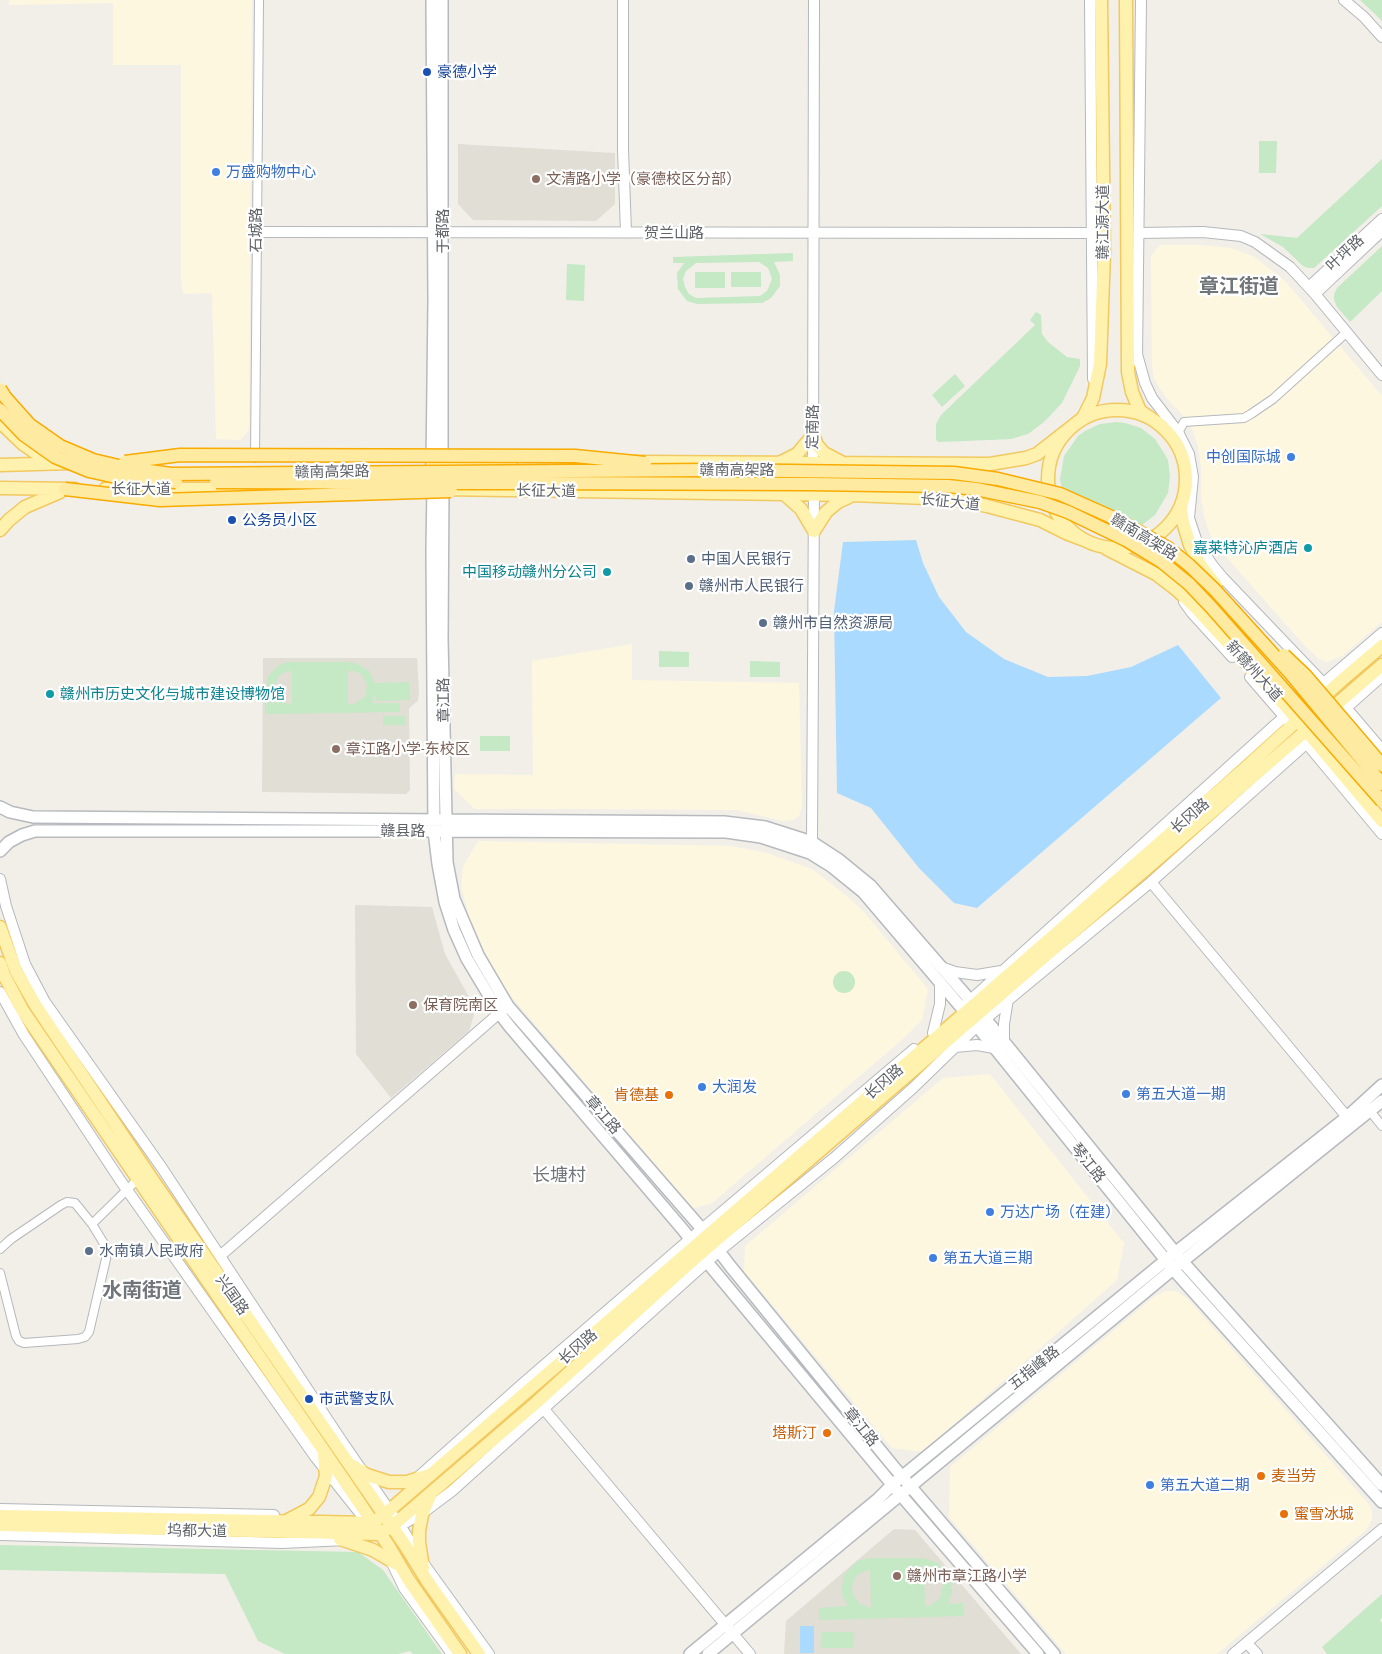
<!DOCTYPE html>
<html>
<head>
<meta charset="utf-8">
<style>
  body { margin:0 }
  canvas { display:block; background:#f1efe8 }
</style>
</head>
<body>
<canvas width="1382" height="1654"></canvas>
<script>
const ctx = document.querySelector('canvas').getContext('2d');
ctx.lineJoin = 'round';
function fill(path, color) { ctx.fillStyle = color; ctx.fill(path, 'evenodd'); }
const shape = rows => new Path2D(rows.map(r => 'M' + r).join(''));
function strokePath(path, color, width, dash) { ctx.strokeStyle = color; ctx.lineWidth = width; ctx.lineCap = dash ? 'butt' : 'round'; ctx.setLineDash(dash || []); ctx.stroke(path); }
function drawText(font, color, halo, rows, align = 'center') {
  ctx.font = font + ' "Asap Condensed","Noto Sans SC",sans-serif'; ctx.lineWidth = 4.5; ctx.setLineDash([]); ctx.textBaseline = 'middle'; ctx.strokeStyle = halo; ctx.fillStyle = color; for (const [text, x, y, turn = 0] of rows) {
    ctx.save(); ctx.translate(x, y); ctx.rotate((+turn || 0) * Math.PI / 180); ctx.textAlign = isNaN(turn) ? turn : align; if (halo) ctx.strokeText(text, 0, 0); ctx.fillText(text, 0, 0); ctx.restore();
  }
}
const commercial = shape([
  [9,0,252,0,249,430,240,440,216,439,212,293,183,294,181,279,181,65,113,65,113,3,9,5],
  [1160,245,1201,245,1231,248,1255,257,1286,282,1382,396,1382,622,1342,656,1327,662,1319,659,1306,647,1221,551,1211,537,1205,520,1201,498,1201,468,1198,446,1192,429,1180,412,1168,400,1160,389,1154,378,1152,364,1151,256],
  [632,644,632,680,799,683,802,807,799,816,793,820,783,821,736,810,590,809,475,809,454,789,455,774,533,775,532,661],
  [478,841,731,846,767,853,812,869,842,892,862,910,928,989,922,1020,905,1037,711,1204,693,1208,497,980,469,917,461,886,463,867],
  [990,1074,1124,1243,1117,1280,923,1452,892,1448,744,1271,745,1246,943,1078],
  [1166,1291,1176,1291,1186,1297,1367,1502,1372,1510,1372,1520,1366,1530,1217,1654,1066,1654,949,1517,950,1467,1155,1296]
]);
const education = shape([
  [458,144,615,153,615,204,596,221,473,220,458,204],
  [263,658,417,658,419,691,418,701,409,708,410,790,406,794,262,792],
  [355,905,432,907,445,954,468,995,474,1015,469,1031,391,1098,356,1054],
  [894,1529,915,1530,1021,1654,784,1654,786,1621]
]);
const green = shape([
  [1360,0,1382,0,1382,21,1376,15],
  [1259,141,1277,141,1276,173,1259,173],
  [1382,159,1382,206,1314,268,1308,268,1303,266,1283,247,1260,234,1297,238],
  [1382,246,1382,291,1350,322,1337,307,1334,300,1334,294,1337,288],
  [793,253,793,261,774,262,780,275,780,286,771,298,762,303,697,304,687,301,678,289,677,273,684,263,673,263,673,257],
  [759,262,768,268,772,279,767,291,760,296,696,298,689,294,685,287,683,279,686,271,696,263],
  [567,264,585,265,584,301,566,300],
  [695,272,725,272,725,288,695,288],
  [731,272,761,272,761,287,731,287],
  [1036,312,1041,315,1042,334,1048,342,1067,357,1080,359,1080,366,1062,403,1044,422,1028,434,1011,439,990,440,939,442,936,440,936,424,941,415,1035,325,1030,320],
  [955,374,965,386,942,407,932,395],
  [1117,422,1125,423,1141,428,1155,439,1164,453,1168,460,1170,477,1168,493,1155,515,1142,525,1127,531,1118,532,1070,509,1063,495,1060,479,1064,456,1078,436,1085,431,1100,424],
  [659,651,689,652,689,667,659,667],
  [750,661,780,662,780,677,750,677],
  [288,662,347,662,356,663,369,671,375,683,409,682,410,700,376,701,376,693,372,703,400,703,400,712,265,714,265,703,269,703,266,691,268,676,279,665],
  [292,671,292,704,284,703,278,698,274,687,279,676,285,672],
  [348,671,355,671,362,675,367,685,365,697,354,704,348,704],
  [383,716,405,716,405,725,383,725],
  [480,736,510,736,510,751,480,751],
  '833 982a11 11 0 1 1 22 0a11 11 0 1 1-22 0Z',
  [0,1545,358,1552,383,1570,442,1654,413,1654,410,1651,398,1654,285,1654,258,1641,225,1574,0,1570],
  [870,1558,923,1558,938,1563,946,1571,951,1581,952,1592,948,1604,963,1603,964,1616,819,1620,819,1608,848,1606,844,1599,841,1591,844,1575,855,1563,859,1560],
  [870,1569,871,1607,870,1608,859,1603,854,1596,852,1588,854,1580,859,1574],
  [924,1569,935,1572,940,1578,943,1586,939,1599,933,1604,925,1607],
  [1382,1594,1382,1618,1380,1620,1382,1623,1382,1654,1327,1654,1322,1647],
  [822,1632,854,1632,853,1648,821,1648]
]);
const water = shape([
  [916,540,923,563,939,597,966,632,1004,659,1048,677,1087,676,1131,667,1178,645,1221,698,977,908,954,903,919,868,871,808,837,793,834,611,843,542],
  [800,1626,814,1626,814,1653,800,1653]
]);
const minor = shape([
  [1174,440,1184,422,1244,418,1251,414,1273,399,1346,333],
  [255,458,259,0],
  [1370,1111,1382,1126],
  [92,1224,138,1179],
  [0,1249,11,1239,61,1205,67,1202,75,1203,92,1224,106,1247,106,1259,89,1332,85,1337,78,1339,24,1343,19,1341,16,1336,0,1273]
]);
const tertiary = shape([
  [623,0,623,150,626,232],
  [1090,0,1093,379],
  [1344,0,1364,17,1382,37],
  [256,232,1093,233],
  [1139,233,1203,232,1241,236,1255,242,1290,267,1315,294,1382,375],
  [1309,287,1382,219],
  [1315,294,1382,231],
  [1137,354,1145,383,1152,398,1178,432,1189,454,1193,477,1189,518,1197,542,1213,566,1223,578,1327,687],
  [1137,361,1141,0],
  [813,469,814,0],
  [1184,602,1192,613,1232,657],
  [1250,677,1288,721],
  [1342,703,1382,750],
  [1302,738,1382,834],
  [811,849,812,842,814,488],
  [0,879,6,906,25,964,45,1002,162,1168,339,1437,405,1533,421,1560,489,1654],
  [1151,882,1347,1117],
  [941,967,955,972,977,975,1001,971],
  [0,992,24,1035,120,1180,316,1458,363,1517],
  [965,1005,1276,724,1382,633],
  [933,1033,940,1004,940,982],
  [1004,1042,1004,1024,1008,999],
  [955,1047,977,1045,994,1048],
  [220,1256,504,1009],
  [543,1408,750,1654],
  [416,1479,520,1386,690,1239,914,1049],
  [0,1509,274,1515],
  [398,1527,424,1512,452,1491,719,1251,834,1158,913,1088,977,1026,1151,882,1382,676],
  [0,1535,282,1543,346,1540],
  [392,1563,404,1588,452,1654],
  [1247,1643,1257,1654],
  [1233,1654,1382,1529]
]);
const secondary = shape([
  [432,0,434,301,432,465],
  [442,463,442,0],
  [433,484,432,551,434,831,438,864,445,902,454,930,467,959,500,1014,510,1027,684,1231,707,1262,900,1494,1038,1654],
  [443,484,442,639,447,862,454,899,478,955,508,1006,702,1229,731,1267,893,1466,1054,1654],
  [0,807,10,812,33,817,724,822,765,827,812,842,838,859,871,886,970,1000,1182,1261,1382,1485],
  [0,851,9,842,22,835,35,831,434,831,726,832,761,837,810,853,831,866,863,892,977,1026,1173,1269,1382,1502],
  [690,1654,878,1499,893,1484,1166,1260,1347,1117,1382,1085],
  [708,1654,1173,1269,1382,1101]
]);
const primary = shape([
  [1126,0,1128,372,1132,392,1140,411,1162,426],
  '1048 479a69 69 0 1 1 138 0a69 69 0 1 1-138 0Z',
  [0,422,23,444,42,457,55,462],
  [813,435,817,445,824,453,841,462],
  [433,462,511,462],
  [636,462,990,464,1026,458,1037,454,1083,418,1093,398,1100,364,1104,252,1101,0],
  [781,462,797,454,813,435],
  [0,465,71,463],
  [0,488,75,489],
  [105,489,315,489],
  [440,489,852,495,951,499,987,506,1040,520,1068,534,1084,540],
  [784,494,801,509,814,531],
  [1182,504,1181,510,1183,522,1190,545,1201,566,1216,585],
  [0,530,9,520,25,507,60,492],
  [814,531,826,512,838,502,849,497],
  [1107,549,1156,574,1177,590,1196,608,1282,702,1382,821],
  [0,927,16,971,36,1006,152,1179,405,1545,428,1582,479,1654],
  [0,963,4,975,23,1011,350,1489,388,1545,408,1579,460,1654],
  [353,1466,367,1475,389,1482,407,1482,426,1476],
  [0,1516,372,1523,384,1515,974,1005,1244,769,1342,680,1382,646],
  [288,1520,309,1509,319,1497,326,1476,324,1455],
  [0,1525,380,1534,397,1522,537,1402,684,1268,1382,665],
  [340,1539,373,1550,397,1564],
  [423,1568,419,1542,419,1531,422,1515,430,1496]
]);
const trunkBridge = shape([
  [0,389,5,397,30,425,60,446,93,460,127,468,171,474,707,470,954,473,998,479,1060,494,1116,519,1168,548,1189,565,1215,590,1290,673,1382,784],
  [0,410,24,435,55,457,89,471,125,479,176,482],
  [125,462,180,455,575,456,645,463],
  [216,482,809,484,948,486,976,489,1040,502,1068,512,1126,540,1162,562,1189,584,1211,607,1382,801],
  [65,489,160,500,451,491],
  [1284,655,1305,675,1382,765]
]);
const markers = [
  [427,72,5,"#1a4fb4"],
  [216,172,5,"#3f7fe0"],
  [536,179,5,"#8d6e63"],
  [1291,457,5,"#3f7fe0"],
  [232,520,5,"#1a4fb4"],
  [1308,548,5,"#0f9aa8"],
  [691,559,5,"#5c6f8a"],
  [607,572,5,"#0f9aa8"],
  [689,586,5,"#5c6f8a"],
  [763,623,5,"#5c6f8a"],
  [50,694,5,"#0f9aa8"],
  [336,749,5,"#8d6e63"],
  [413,1005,5,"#8d6e63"],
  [702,1087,5,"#3f7fe0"],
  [1126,1094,5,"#3f7fe0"],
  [669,1095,5,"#e8710a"],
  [990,1212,5,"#3f7fe0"],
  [89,1251,5,"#5c6f8a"],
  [933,1258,5,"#3f7fe0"],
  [309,1399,5,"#1a4fb4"],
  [827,1433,5,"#e8710a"],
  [1261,1476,5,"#e8710a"],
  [1150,1485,5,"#3f7fe0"],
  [1284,1514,5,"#e8710a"],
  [897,1576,5,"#8d6e63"]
];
const transitNames = [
  ["豪德小学",437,72],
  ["公务员小区",242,520],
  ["市武警支队",319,1399]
];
const shopNames = [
  ["万盛购物中心",226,172],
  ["中创国际城",1281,457,"right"],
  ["大润发",712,1087],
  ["第五大道一期",1136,1094],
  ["万达广场（在建）",1000,1212],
  ["第五大道三期",943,1258],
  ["第五大道二期",1160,1485]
];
const educationNames = [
  ["文清路小学（豪德校区分部）",546,179],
  ["章江路小学-东校区",346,749],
  ["保育院南区",423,1005],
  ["赣州市章江路小学",907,1576]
];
const streetNames = [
  ["赣江源大道",1103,222,-90],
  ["石城路",256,230,-90],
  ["于都路",443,231,-90],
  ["贺兰山路",674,233],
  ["叶坪路",1345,253,-43],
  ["定南路",813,427,-89],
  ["赣南高架路",737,470],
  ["赣南高架路",332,472,-1],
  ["长征大道",141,489],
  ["长征大道",546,491,1],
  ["长征大道",950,502,6],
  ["赣南高架路",1144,537,31],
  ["新赣州大道",1254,671,48],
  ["章江路",444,700,-91],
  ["长冈路",1190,816,-41],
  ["赣县路",403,831],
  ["长冈路",884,1082,-41],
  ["章江路",603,1115,49],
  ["琴江路",1088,1163,51],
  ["兴国路",232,1295,55],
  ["长冈路",578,1347,-41],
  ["五指峰路",1034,1368,-39],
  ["章江路",861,1427,51],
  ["坞都大道",197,1531,1]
];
const cultureNames = [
  ["嘉莱特沁庐酒店",1298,548],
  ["中国移动赣州分公司",597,572],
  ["赣州市历史文化与城市建设博物馆",60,694,"left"]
];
const serviceNames = [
  ["中国人民银行",701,559],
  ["赣州市人民银行",699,586],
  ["赣州市自然资源局",773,623],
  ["水南镇人民政府",99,1251]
];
const foodNames = [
  ["肯德基",659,1095],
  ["塔斯汀",817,1433],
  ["麦当劳",1271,1476,"left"],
  ["蜜雪冰城",1294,1514,"left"]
];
const quarterNames = [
  ["长塘村",559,1175]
];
const districtNames = [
  ["章江街道",1239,287],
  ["水南街道",142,1291]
];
fill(commercial, '#fef7e0');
fill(education, '#e1ded6');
fill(green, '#c5e8c5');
fill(water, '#aadaff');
strokePath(minor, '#b5b8bc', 10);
strokePath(tertiary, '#b5b8bc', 12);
strokePath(secondary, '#b6babf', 14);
strokePath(primary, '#f2c960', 15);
strokePath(minor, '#fff', 8);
strokePath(tertiary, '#fff', 10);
strokePath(secondary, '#fff', 11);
strokePath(primary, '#fff2af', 12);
strokePath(trunkBridge, '#f9ab00', 15, []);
strokePath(trunkBridge, '#feeaa1', 12);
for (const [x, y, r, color] of markers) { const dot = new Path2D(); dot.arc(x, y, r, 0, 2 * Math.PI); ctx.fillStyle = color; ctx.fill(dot); strokePath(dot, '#fff', 2); }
drawText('15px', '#164399', '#fff', transitNames, 'left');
drawText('15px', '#366cbe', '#fff', shopNames, 'left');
drawText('15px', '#785e54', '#fff', educationNames, 'left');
drawText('15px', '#5f6368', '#fff', streetNames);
drawText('15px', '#0d838f', '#fff', cultureNames, 'right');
drawText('15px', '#4e5e75', '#fff', serviceNames, 'left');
drawText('15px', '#c56008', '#fff', foodNames, 'right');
drawText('18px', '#70757a', '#fff', quarterNames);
drawText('bold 20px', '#70757a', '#fff', districtNames);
</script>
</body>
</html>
